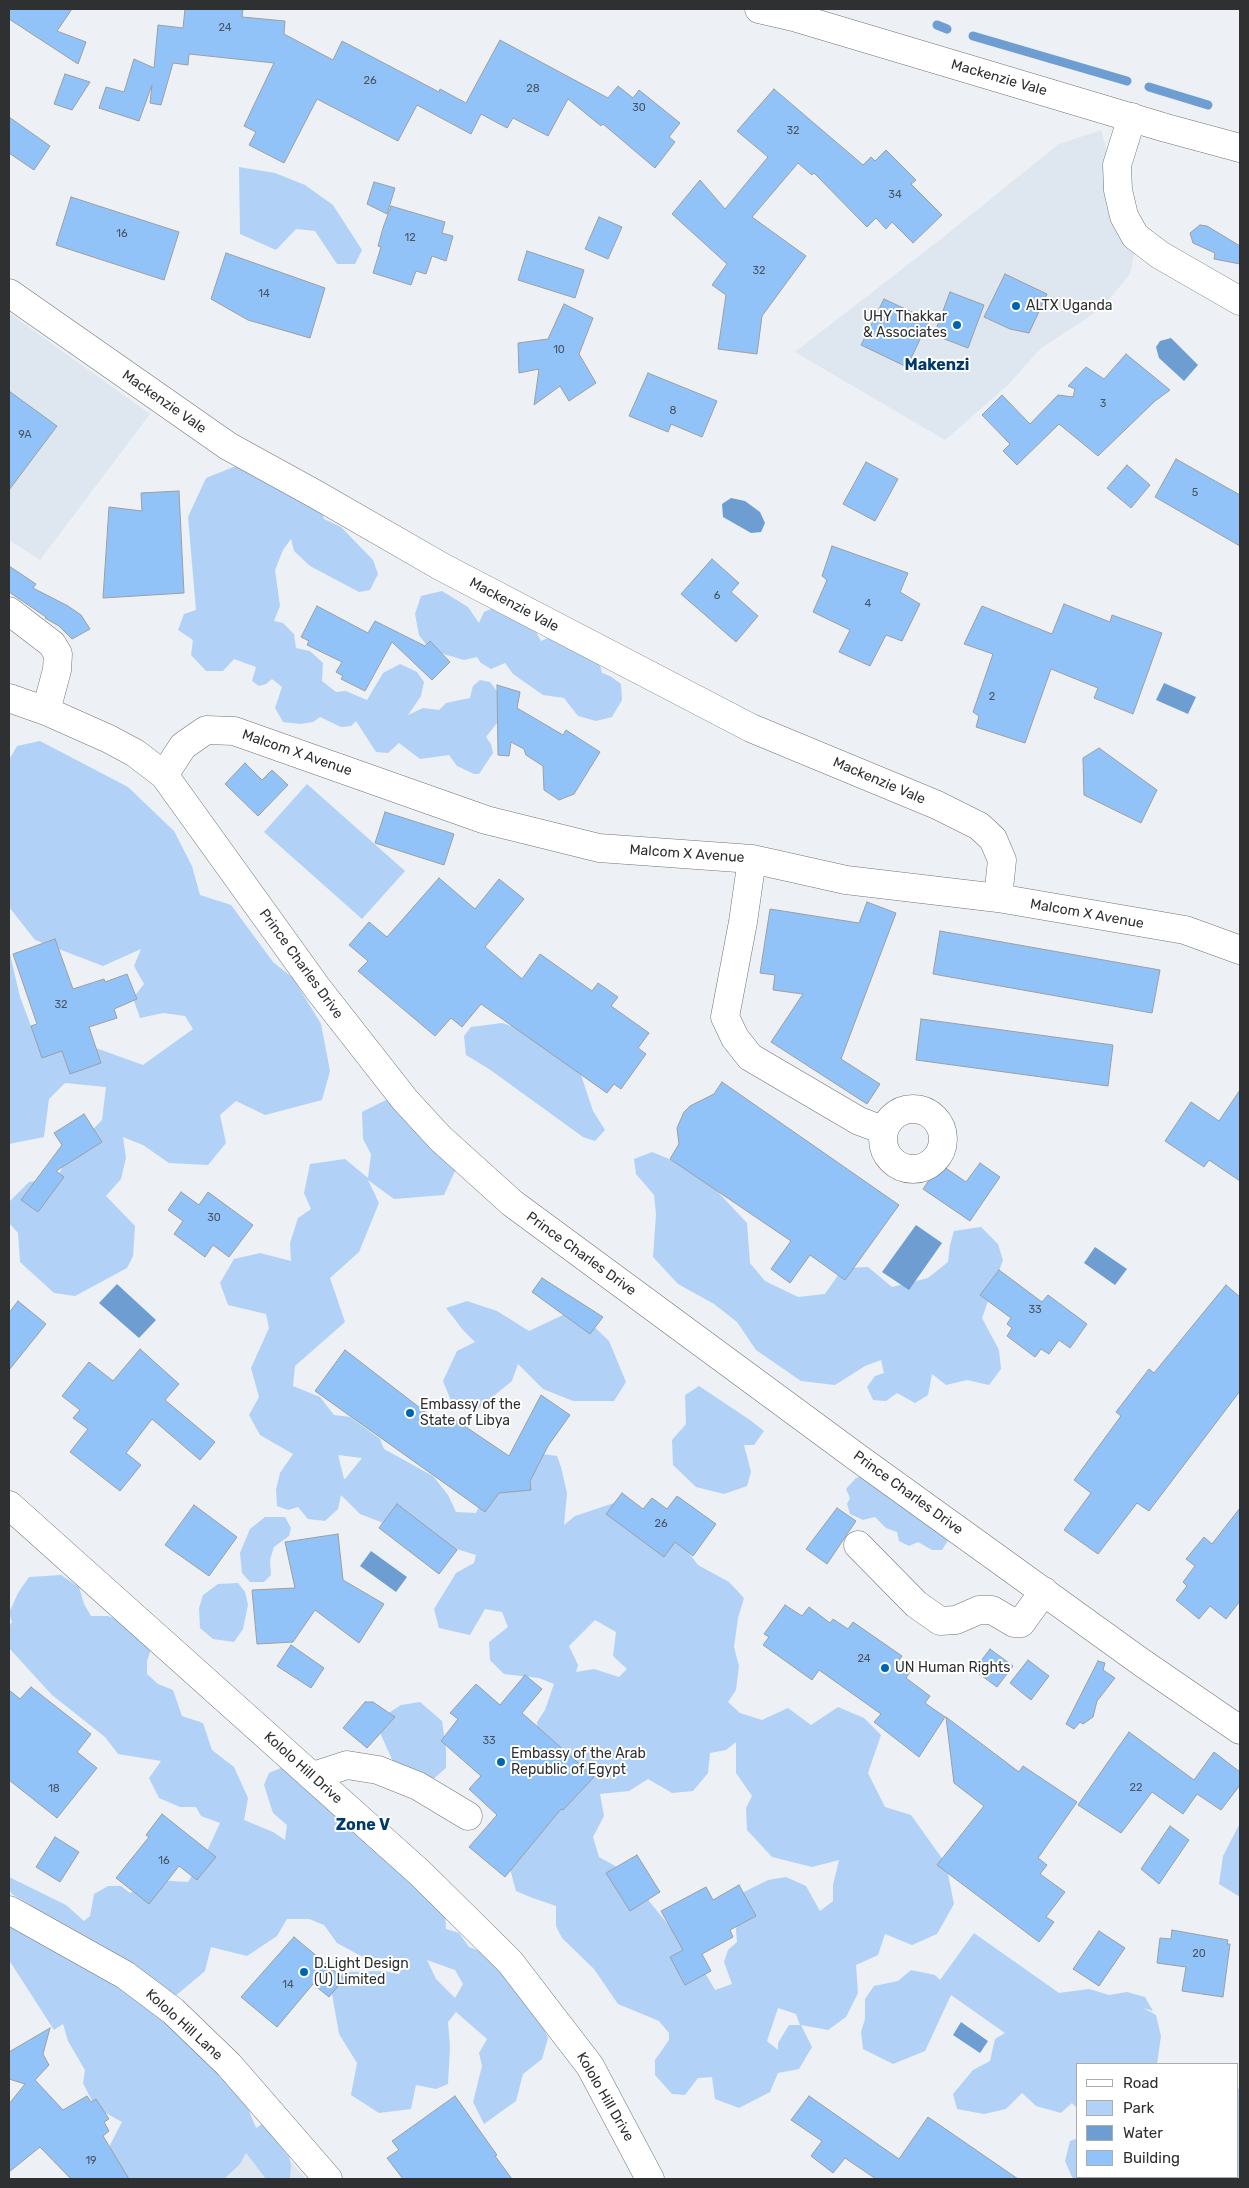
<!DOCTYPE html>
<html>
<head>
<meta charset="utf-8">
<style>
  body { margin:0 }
  #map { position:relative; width:1249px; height:2188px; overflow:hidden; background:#edf0f4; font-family:Rubik,sans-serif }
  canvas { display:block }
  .frame { position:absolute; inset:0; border:10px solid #2f3032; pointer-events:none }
  .legend { position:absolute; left:1076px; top:2063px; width:162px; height:115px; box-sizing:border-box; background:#fff; border:1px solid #acacad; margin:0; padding:6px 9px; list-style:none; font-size:15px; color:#2f3032 }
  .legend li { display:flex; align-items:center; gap:10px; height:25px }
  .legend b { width:25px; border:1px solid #acacad }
</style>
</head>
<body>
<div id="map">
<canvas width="1249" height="2188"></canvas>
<div class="frame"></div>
<ul class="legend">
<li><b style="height:6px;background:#fff"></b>Road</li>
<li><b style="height:14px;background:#b1d2f6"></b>Park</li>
<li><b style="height:14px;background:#6e9ed1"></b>Water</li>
<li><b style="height:14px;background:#92c3f8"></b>Building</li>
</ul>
</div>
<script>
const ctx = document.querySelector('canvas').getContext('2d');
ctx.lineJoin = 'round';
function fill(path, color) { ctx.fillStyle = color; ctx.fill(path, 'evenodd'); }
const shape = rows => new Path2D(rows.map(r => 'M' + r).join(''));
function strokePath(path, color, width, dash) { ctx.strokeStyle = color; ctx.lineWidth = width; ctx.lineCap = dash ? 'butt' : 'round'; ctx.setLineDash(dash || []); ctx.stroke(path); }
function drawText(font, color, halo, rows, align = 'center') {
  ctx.font = font + ' Rubik,sans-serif'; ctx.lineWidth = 4; ctx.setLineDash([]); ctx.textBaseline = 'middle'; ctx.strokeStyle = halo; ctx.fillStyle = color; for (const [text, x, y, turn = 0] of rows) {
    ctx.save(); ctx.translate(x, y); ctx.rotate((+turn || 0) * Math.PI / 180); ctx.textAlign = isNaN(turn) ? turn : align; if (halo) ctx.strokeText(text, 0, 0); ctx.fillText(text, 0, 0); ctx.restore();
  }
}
const built = shape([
  [1101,130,1135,250,1130,274,1102,308,1040,349,1008,385,945,440,795,352,941,239,1059,144],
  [9,313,150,414,40,560,9,540],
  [262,2124,305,2179,214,2179]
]);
const green = shape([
  [239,167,275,173,305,185,333,205,362,250,355,264,337,264,315,231,296,229,276,250,240,234],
  [236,466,315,486,324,519,341,527,373,560,378,574,370,590,359,592,310,566,294,551,291,539,283,550,275,570,280,606,274,621,283,623,294,634,296,648,310,651,323,663,322,681,336,692,346,691,367,700,383,673,400,664,417,672,424,682,421,696,408,715,423,708,439,710,446,703,470,698,473,686,480,680,490,682,502,698,497,723,486,737,491,744,493,753,479,774,474,774,457,766,449,755,420,759,399,743,388,753,376,752,356,721,351,726,341,727,320,717,313,722,300,724,283,722,275,708,282,687,272,679,266,684,259,686,252,681,256,667,234,659,223,671,206,671,191,655,193,640,178,630,184,614,196,610,188,517,206,478],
  [442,591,468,607,479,623,484,612,504,603,523,609,541,641,562,632,597,655,602,673,610,676,621,684,622,700,612,717,596,721,578,716,564,698,543,695,513,674,505,663,491,669,481,663,477,657,464,660,430,650,419,635,415,614,421,596],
  [40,741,128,787,174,831,192,866,200,895,231,905,273,962,293,978,321,1024,330,1071,322,1100,265,1115,236,1101,220,1115,226,1143,208,1165,169,1163,143,1145,123,1137,126,1158,121,1179,106,1196,135,1226,133,1256,127,1268,75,1296,54,1293,20,1262,18,1233,9,1223,9,1202,29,1182,57,1178,69,1154,102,1120,106,1087,65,1083,49,1099,44,1137,9,1144,9,950,20,997,31,1026,45,1020,68,1038,143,1065,193,1029,185,1016,163,1013,140,1018,133,998,144,984,134,966,141,949,103,966,35,940,9,907,9,760,17,746],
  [307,784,405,871,362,919,264,832],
  [502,1023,533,1033,577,1063,593,1111,605,1130,595,1141,583,1137,489,1069,466,1055,464,1036,471,1027],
  [394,1096,461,1158,444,1195,394,1199,368,1180,379,1203,359,1252,330,1278,345,1322,295,1366,293,1386,320,1397,334,1415,350,1417,380,1439,384,1449,433,1476,448,1495,456,1512,476,1513,483,1499,542,1454,557,1456,561,1467,567,1493,564,1525,575,1516,614,1503,664,1521,698,1565,729,1582,744,1598,738,1618,734,1647,739,1666,736,1690,728,1702,740,1713,762,1720,788,1708,811,1725,838,1707,864,1718,881,1735,868,1773,885,1807,911,1815,946,1864,954,1904,937,1934,912,1945,885,1934,878,1955,856,1965,858,1993,846,2017,828,2030,801,2025,812,2047,799,2069,778,2073,770,2092,739,2108,715,2099,712,2077,698,2078,685,2095,672,2094,655,2075,655,2060,669,2040,669,2033,659,2021,618,2004,594,1969,562,1938,556,1926,556,1906,530,1897,516,1891,510,1869,523,1851,537,1838,533,1822,539,1750,537,1722,545,1710,554,1684,539,1678,504,1674,490,1660,489,1642,508,1627,502,1612,485,1609,470,1635,439,1628,434,1609,456,1573,474,1563,476,1555,430,1541,360,1514,341,1495,338,1509,325,1521,308,1519,298,1507,288,1510,277,1506,276,1489,280,1473,293,1454,260,1435,249,1415,259,1397,251,1368,269,1328,266,1314,228,1305,220,1283,234,1259,260,1253,291,1261,290,1243,298,1218,311,1209,304,1193,310,1164,345,1159,368,1178,371,1154,363,1139,362,1112],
  [338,1455,362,1458,345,1479,344,1479],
  [595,1620,616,1632,613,1656,627,1669,619,1677,594,1669,576,1672,578,1665,569,1646],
  [736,1742,736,1773,752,1796,746,1808,747,1830,772,1857,812,1867,839,1860,833,1885,833,1901,820,1911,806,1886,786,1877,768,1880,742,1893,736,1930,737,1942,728,1950,724,1962,732,1984,715,1990,700,1964,645,1896,635,1877,599,1857,593,1837,604,1816,600,1794,629,1791,648,1779,672,1793,693,1791,708,1773,710,1753,726,1750],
  [778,2008,796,2014,800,2025,789,2025,778,2043,778,2050,767,2041],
  [652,1152,698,1171,747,1223,750,1263,765,1281,798,1297,825,1294,843,1268,868,1267,892,1287,928,1278,948,1262,950,1245,954,1231,981,1227,998,1244,1003,1260,982,1318,999,1350,1001,1369,989,1385,967,1380,946,1385,932,1374,928,1395,915,1403,897,1393,886,1401,873,1400,867,1387,875,1376,884,1373,881,1360,865,1366,835,1385,801,1381,756,1350,737,1322,714,1304,678,1284,653,1257,656,1214,654,1195,636,1174,634,1159],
  [467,1301,497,1311,529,1331,576,1309,609,1341,626,1382,614,1401,573,1401,543,1389,518,1364,512,1381,475,1411,452,1403,443,1381,457,1351,475,1342,463,1330,446,1308],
  [699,1386,750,1420,764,1431,754,1445,744,1445,751,1472,747,1486,724,1494,696,1487,673,1465,672,1440,686,1424,685,1395],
  [869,1474,949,1539,942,1550,932,1550,918,1542,909,1546,899,1541,897,1532,886,1528,875,1517,863,1520,850,1514,847,1504,850,1498,846,1489,856,1478],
  [265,1517,285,1517,291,1528,289,1536,274,1547,270,1560,271,1575,264,1582,250,1582,242,1573,240,1553,250,1529],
  [61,1575,79,1587,84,1604,91,1616,108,1616,120,1621,152,1646,147,1661,147,1674,158,1684,173,1690,182,1716,203,1723,212,1750,234,1767,248,1798,244,1820,273,1832,285,1840,287,1825,273,1813,264,1785,269,1773,288,1765,445,1914,446,1929,459,1933,469,1947,490,1955,533,2004,548,2038,542,2059,523,2074,516,2101,484,2124,473,2102,482,2066,479,2053,487,2039,456,2012,448,2022,450,2047,448,2084,436,2089,416,2085,411,2109,379,2113,351,2095,357,2063,339,2034,331,1988,343,1972,383,1971,399,1974,405,1962,361,1956,337,1943,324,1925,309,1919,287,1919,277,1936,247,1956,211,1947,205,1971,173,1998,233,2071,256,2128,262,2124,289,2157,291,2165,290,2179,266,2179,246,2153,240,2164,224,2179,131,2179,121,2175,109,2159,110,2145,122,2122,95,2107,83,2083,85,2070,68,2041,63,2024,54,2030,9,1960,9,1925,32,1938,30,1905,12,1894,9,1889,9,1877,66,1905,84,1921,90,1916,94,1894,108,1886,121,1886,130,1893,158,1880,188,1882,208,1849,220,1823,201,1816,196,1807,180,1807,159,1798,149,1778,161,1761,118,1754,105,1737,52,1695,9,1648,9,1627,12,1622,9,1613,18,1593,29,1577],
  [427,1960,455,1970,463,1984,455,1998,436,1979],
  [238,1583,245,1592,248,1605,243,1629,234,1642,213,1639,200,1628,199,1608,203,1595,218,1584],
  [420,1702,442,1721,446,1749,446,1768,417,1793,395,1766,381,1735,380,1723,387,1714,401,1705],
  [1240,1823,1240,1897,1219,1884,1223,1856],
  [974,1933,1059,1993,1089,1989,1109,1995,1127,1992,1145,1997,1153,2011,1143,2008,1156,2015,1161,2036,1157,2064,1078,2064,1078,2109,1072,2103,1061,2113,1036,2106,1022,2093,1006,2109,984,2114,957,2109,953,2094,973,2070,990,2061,995,2039,1005,2033,951,1995,925,2051,893,2064,863,2049,861,2032,865,2019,865,1999,874,1986,898,1981,911,1970,935,1975,940,1980],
  [1240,2088,1240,2179,1073,2179,1065,2161,1070,2141,1078,2138,1078,2177,1238,2177,1238,2089]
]);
const water = shape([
  [1171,338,1198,365,1184,381,1159,358,1156,347,1160,341],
  [731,498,745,501,760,512,765,523,761,532,751,533,723,517,722,504],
  [1164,683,1196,697,1188,714,1156,700],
  [916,1225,942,1243,909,1290,882,1272],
  [1095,1247,1127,1269,1115,1285,1084,1263],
  [117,1284,156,1320,139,1338,99,1303],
  [371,1551,407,1577,396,1592,360,1566],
  [961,2022,988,2041,980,2053,953,2035]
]);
const stream = shape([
  [937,25,947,29],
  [973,36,1127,81],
  [1149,87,1208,105]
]);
const building = shape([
  [9,9,72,9,57,31,86,42,78,64,9,19,9,9],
  [185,9,243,9,242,17,285,21,284,34,333,60,342,41,439,92,440,89,466,103,500,40,608,98,618,86,633,98,639,90,680,123,669,137,675,142,655,168,603,124,601,126,568,99,548,136,513,118,507,128,481,114,471,134,417,105,398,141,317,99,284,163,249,145,256,132,244,126,274,63,189,54,188,65,173,63,161,105,150,103,152,85,139,121,99,108,106,87,124,92,134,59,154,68,158,25,183,28,185,9],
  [65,74,90,82,72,110,54,104,65,74],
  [774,89,863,165,871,157,875,161,886,150,916,180,911,184,942,215,913,243,892,222,886,229,876,218,867,227,814,173,812,175,798,163,752,217,806,256,762,316,757,354,718,349,726,295,712,285,727,264,672,214,700,180,725,209,768,157,737,131,774,89],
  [9,117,50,146,34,170,9,153,9,117],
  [374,182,395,188,387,214,367,204,374,182],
  [71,197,179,232,164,280,56,245,71,197],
  [391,206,445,222,442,233,453,236,446,261,432,256,426,274,416,271,411,285,373,273,381,247,378,246,383,228,391,206],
  [599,217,622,227,608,259,585,249,599,217],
  [1200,225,1207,226,1240,246,1240,264,1214,259,1215,253,1193,243,1190,233,1200,225],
  [527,251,584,270,575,298,518,280,527,251],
  [226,253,325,288,310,338,248,320,211,299,226,253],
  [1005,274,1047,294,1029,333,1010,329,984,317,1005,274],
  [950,292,984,305,968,348,934,335,950,292],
  [884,299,929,320,907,367,861,345,884,299],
  [564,304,593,318,579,354,596,383,569,401,560,386,534,405,539,369,519,373,518,343,548,339,564,304],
  [1126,354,1170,390,1155,401,1098,456,1059,424,1017,465,1003,451,1010,444,982,415,1002,395,1030,424,1058,395,1073,397,1075,389,1068,386,1086,367,1104,379,1126,354],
  [648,373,717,401,702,437,671,424,668,432,629,416,648,373],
  [9,391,57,426,9,490,9,391],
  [1176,459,1240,495,1240,546,1155,497,1176,459],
  [866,462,898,479,875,521,843,504,866,462],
  [1127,465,1150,485,1131,508,1107,488,1127,465],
  [179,491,184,593,103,598,109,507,142,511,141,493,179,491],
  [832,546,908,573,900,592,920,604,902,641,886,635,870,666,839,652,850,630,813,612,827,580,822,576,832,546],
  [712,559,739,583,731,592,758,616,736,642,681,594,712,559],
  [9,566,36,584,33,588,68,606,81,615,90,629,72,639,59,626,45,618,46,617,9,592,9,566],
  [1064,604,1110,622,1112,615,1162,633,1133,714,1094,698,1098,688,1051,669,1025,743,976,727,979,716,973,712,993,654,964,644,982,606,1052,634,1064,604],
  [317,606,368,633,375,621,425,646,430,641,450,662,432,680,392,642,365,691,341,679,343,676,336,672,342,662,307,645,309,641,301,637,317,606],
  [497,685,520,692,517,708,563,735,566,730,600,752,574,794,559,800,544,790,543,766,526,755,524,749,511,742,509,756,498,755,497,685],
  [1099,748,1157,790,1141,823,1084,795,1083,758,1099,748],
  [245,763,262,780,272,770,288,785,258,816,225,784,245,763],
  [385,812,454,834,444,865,375,843,385,812],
  [439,878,475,909,499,879,524,899,485,947,522,979,540,954,592,991,598,983,618,997,611,1006,649,1033,638,1048,646,1054,621,1089,614,1084,607,1093,481,1004,462,1027,451,1018,435,1036,358,971,368,961,349,945,369,922,387,937,439,878],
  [867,902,896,913,841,1059,880,1084,867,1104,771,1042,803,994,773,990,775,975,760,973,770,909,859,923,867,902],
  [940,931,1160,970,1152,1013,933,974,940,931],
  [55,939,73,989,104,979,105,982,127,974,137,999,114,1009,117,1018,89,1027,101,1063,70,1074,62,1051,42,1058,31,1026,37,1024,13,954,55,939],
  [921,1019,1113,1045,1108,1086,916,1060,921,1019],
  [722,1082,899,1205,845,1280,810,1255,790,1283,771,1269,791,1241,670,1159,679,1144,677,1128,684,1112,690,1106,714,1094,722,1082],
  [1240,1090,1240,1181,1209,1160,1204,1167,1165,1141,1191,1102,1219,1121,1240,1090],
  [84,1114,102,1142,56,1171,64,1177,38,1212,21,1200,62,1145,54,1133,84,1114],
  [980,1163,1000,1177,970,1221,923,1189,940,1164,966,1182,980,1163],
  [181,1192,199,1205,208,1192,253,1225,229,1257,213,1245,205,1257,174,1234,183,1221,168,1210,181,1192],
  [999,1270,1042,1302,1048,1295,1087,1324,1070,1348,1059,1340,1049,1354,1041,1349,1035,1357,1007,1336,1012,1328,1007,1324,1011,1318,980,1295,999,1270],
  [542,1278,603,1317,590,1334,532,1292,542,1278],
  [1226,1285,1240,1297,1240,1391,1149,1511,1137,1503,1098,1554,1064,1530,1091,1493,1074,1480,1121,1416,1116,1412,1149,1369,1154,1373,1226,1285],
  [18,1301,46,1324,9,1370,9,1313,18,1301],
  [140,1349,179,1384,165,1400,215,1442,200,1460,152,1419,126,1453,141,1465,120,1491,70,1452,88,1429,73,1418,80,1410,62,1396,89,1362,113,1381,140,1349],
  [345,1350,446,1428,454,1419,509,1456,541,1395,570,1415,548,1446,530,1481,531,1490,499,1493,485,1512,315,1391,345,1350],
  [622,1493,643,1509,652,1498,667,1509,677,1496,716,1524,693,1556,675,1542,664,1557,606,1514,622,1493],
  [397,1504,457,1550,439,1574,379,1528,397,1504],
  [194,1505,237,1537,209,1576,165,1545,194,1505],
  [837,1508,856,1521,827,1564,806,1549,837,1508],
  [1240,1508,1240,1601,1226,1619,1210,1606,1199,1619,1176,1600,1187,1586,1183,1582,1195,1566,1186,1559,1204,1537,1212,1544,1240,1508],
  [338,1534,343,1580,384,1604,359,1643,315,1610,293,1642,257,1644,252,1590,295,1588,285,1542,338,1534],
  [785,1605,802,1616,809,1607,830,1623,833,1619,848,1629,853,1622,902,1656,897,1663,910,1672,906,1678,930,1696,925,1703,945,1717,919,1757,874,1722,881,1714,819,1670,812,1680,763,1645,769,1637,764,1634,785,1605],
  [291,1645,324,1668,311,1688,277,1666,291,1645],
  [990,1649,1013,1666,997,1687,974,1670,990,1649],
  [1028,1660,1049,1676,1031,1700,1010,1683,1028,1660],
  [1098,1661,1105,1663,1103,1670,1115,1678,1097,1701,1093,1717,1083,1724,1080,1722,1074,1729,1066,1724,1098,1661],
  [525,1675,542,1689,522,1713,594,1777,563,1810,561,1809,505,1877,469,1847,497,1815,469,1789,481,1776,441,1741,458,1719,450,1713,476,1684,500,1705,525,1675],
  [31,1687,91,1734,77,1752,97,1768,57,1818,9,1780,9,1690,20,1699,31,1687],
  [365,1702,373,1702,395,1717,367,1748,343,1728,365,1702],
  [946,1717,1019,1772,1023,1766,1077,1802,1038,1858,1047,1865,1040,1874,1065,1892,1046,1917,1054,1922,1039,1942,937,1865,984,1806,954,1783,946,1717],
  [1129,1732,1194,1780,1214,1752,1240,1772,1240,1785,1221,1810,1197,1794,1183,1814,1152,1792,1121,1833,1078,1805,1129,1732],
  [162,1814,216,1857,197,1880,179,1866,149,1904,116,1878,149,1837,146,1835,162,1814],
  [1170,1826,1189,1840,1159,1884,1141,1869,1170,1826],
  [55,1837,79,1852,60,1882,36,1867,55,1837],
  [637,1855,660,1892,630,1911,606,1873,637,1855],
  [739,1885,756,1916,730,1930,733,1937,702,1954,711,1971,685,1985,670,1957,683,1950,661,1911,706,1887,713,1900,739,1885],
  [1172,1930,1228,1940,1227,1944,1230,1944,1223,1997,1182,1991,1186,1967,1157,1963,1160,1938,1171,1939,1172,1930],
  [1099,1931,1125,1948,1099,1986,1073,1969,1099,1931],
  [294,1937,344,1979,329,1997,313,1984,277,2027,241,1997,294,1937],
  [50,2028,43,2054,49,2065,35,2080,63,2110,87,2096,91,2102,96,2099,109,2119,104,2122,109,2131,103,2136,129,2179,71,2179,40,2147,9,2172,9,2104,25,2084,9,2079,9,2052,50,2028],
  [455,2096,497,2155,495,2156,512,2179,403,2179,387,2158,399,2150,392,2141,455,2096],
  [809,2096,899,2159,928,2117,1018,2179,876,2179,845,2158,833,2173,811,2156,822,2141,791,2120,809,2096]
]);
const minor = shape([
  [759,9,794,17,1166,128,1240,148],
  [1132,117,1117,165,1118,190,1124,216,1135,236,1160,255,1240,301],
  [9,293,228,446,317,495,442,567,751,728,937,805,979,826,993,839,1002,860,998,898],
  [9,611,52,644,58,654,57,670,46,711],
  [9,698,46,711,109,739,135,753,164,775,318,989,405,1100,440,1138,512,1203,858,1458,1141,1662,1240,1730],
  [164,775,183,746,206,730,234,731,486,820,599,848,752,859,846,880,998,898,1185,930,1240,950],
  [752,859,743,922,725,1017,735,1038,750,1057,859,1121,883,1130],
  '883 1139a30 30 0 1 1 60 0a30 30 0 1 1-60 0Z',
  [9,1505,420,1873,510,1962,590,2066,650,2179],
  [858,1545,916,1604,940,1621,956,1620,979,1610,992,1610,1014,1623,1021,1623,1044,1591],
  [313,1776,347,1765,378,1770,418,1786,468,1816],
  [9,1910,125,1975,173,2011,229,2065,328,2179]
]);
const markers = [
  [1016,306,5,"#0065b1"],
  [957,325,5,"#0065b1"],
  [410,1413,5,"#0065b1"],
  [885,1668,5,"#0065b1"],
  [501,1762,5,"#0065b1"],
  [304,1972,5,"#0065b1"]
];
const numberNames = [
  ["24",225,28],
  ["26",370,81],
  ["28",533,89],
  ["30",639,108],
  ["32",793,131],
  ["34",895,195],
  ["16",122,234],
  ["12",410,238],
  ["32",759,271],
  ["14",264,294],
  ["10",559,350],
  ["3",1103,404],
  ["8",673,411],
  ["9A",25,435],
  ["5",1195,493],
  ["6",717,596],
  ["4",868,604],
  ["2",992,697],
  ["32",61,1005],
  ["30",214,1218],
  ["33",1035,1310],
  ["26",661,1524],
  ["24",864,1659],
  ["33",489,1741],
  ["22",1136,1788],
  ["18",54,1789],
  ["16",164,1861],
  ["20",1199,1954],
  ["14",288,1985],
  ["19",91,2161]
];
const streetNames = [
  ["Mackenzie Vale",999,78,16],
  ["Mackenzie Vale",164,402,35],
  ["Mackenzie Vale",514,605,28],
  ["Malcom X Avenue",297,753,19],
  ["Mackenzie Vale",879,781,23],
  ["Malcom X Avenue",687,854,4],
  ["Malcom X Avenue",1087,914,10],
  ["Prince Charles Drive",301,964,54],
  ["Prince Charles Drive",581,1254,36],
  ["Prince Charles Drive",908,1493,36],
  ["Kololo Hill Drive",303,1768,42],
  ["Kololo Hill Lane",184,2025,42],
  ["Kololo Hill Drive",605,2097,60]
];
const poiNames = [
  ["ALTX Uganda",1026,306],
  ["UHY Thakkar",947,317,"right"],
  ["& Associates",947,333,"right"],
  ["Embassy of the",420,1405],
  ["State of Libya",420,1421],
  ["UN Human Rights",895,1668],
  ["Embassy of the Arab",511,1754],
  ["Republic of Egypt",511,1770],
  ["D.Light Design",314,1964],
  ["(U) Limited",314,1980]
];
const quarterNames = [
  ["Makenzi",937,365],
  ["Zone V",363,1825]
];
fill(built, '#dee6f0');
fill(green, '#b1d2f6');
fill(water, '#6e9ed1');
strokePath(stream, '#6e9ed1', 9);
fill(building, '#92c3f8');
strokePath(building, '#9c9fa2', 1);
strokePath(minor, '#717477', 29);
strokePath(minor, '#fff', 28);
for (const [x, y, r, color] of markers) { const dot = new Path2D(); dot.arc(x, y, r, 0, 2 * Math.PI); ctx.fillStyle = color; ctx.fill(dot); strokePath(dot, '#fff', 2); }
drawText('11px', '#485564', null, numberNames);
drawText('14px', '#2f3032', '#fff', streetNames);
drawText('14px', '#2f3032', '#fff', poiNames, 'left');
drawText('bold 16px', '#003a6a', '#fff', quarterNames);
</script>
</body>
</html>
